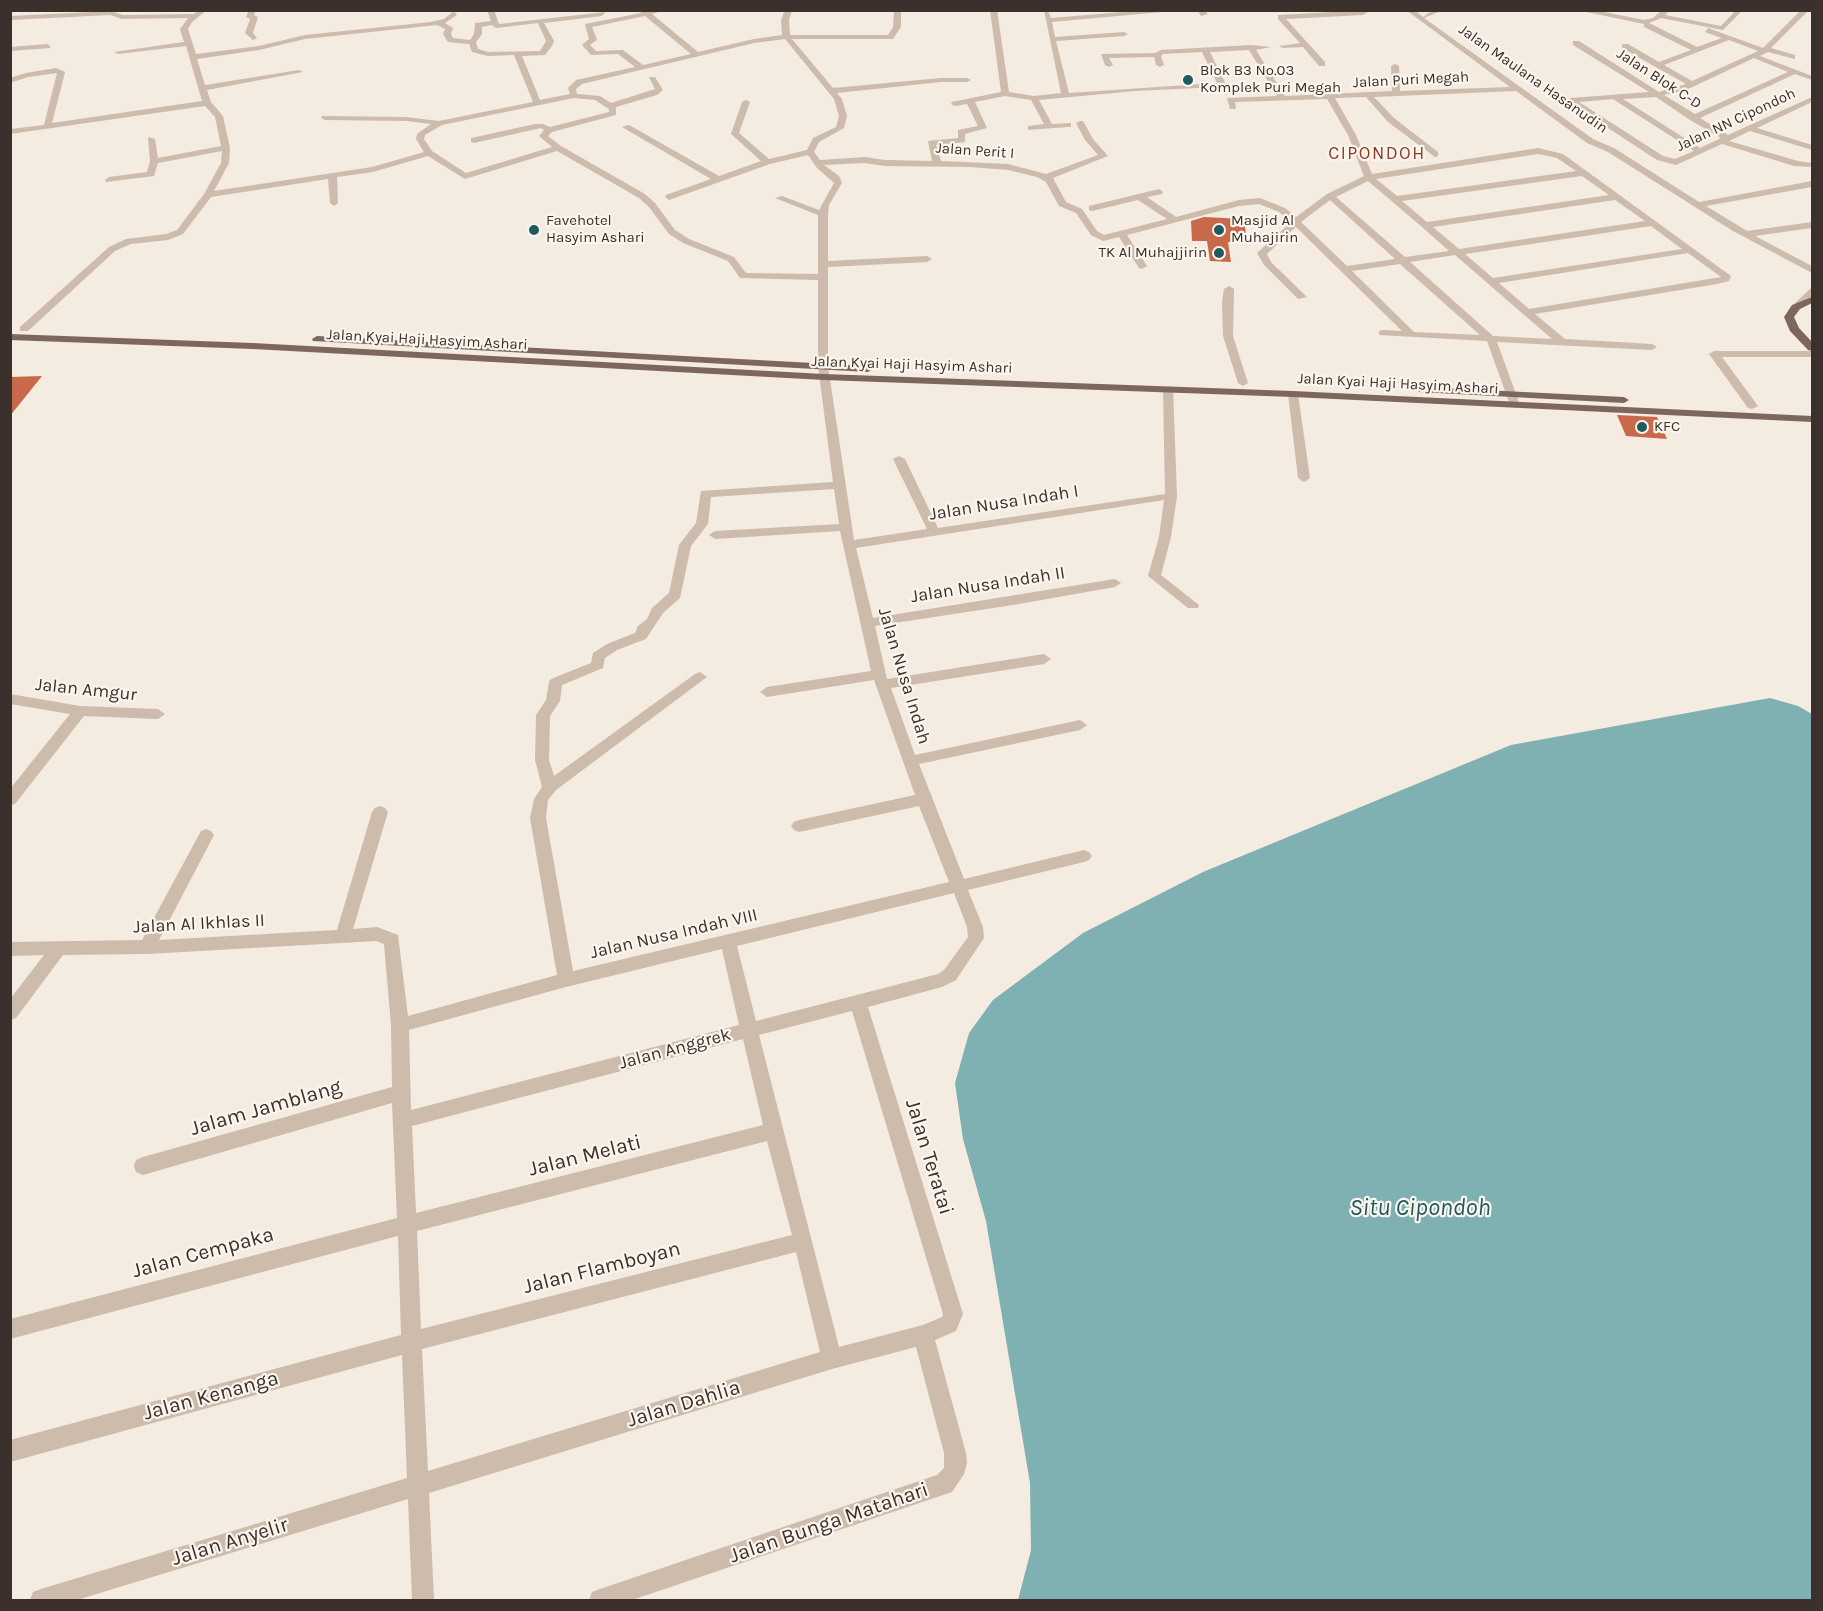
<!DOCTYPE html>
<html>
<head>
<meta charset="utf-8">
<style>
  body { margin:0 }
  #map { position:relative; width:1823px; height:1611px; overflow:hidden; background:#f4ebe1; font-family:Karla,sans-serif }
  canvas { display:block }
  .frame { position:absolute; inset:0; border:12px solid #3b302b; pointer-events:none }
</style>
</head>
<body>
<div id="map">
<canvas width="1823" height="1611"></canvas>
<div class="frame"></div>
</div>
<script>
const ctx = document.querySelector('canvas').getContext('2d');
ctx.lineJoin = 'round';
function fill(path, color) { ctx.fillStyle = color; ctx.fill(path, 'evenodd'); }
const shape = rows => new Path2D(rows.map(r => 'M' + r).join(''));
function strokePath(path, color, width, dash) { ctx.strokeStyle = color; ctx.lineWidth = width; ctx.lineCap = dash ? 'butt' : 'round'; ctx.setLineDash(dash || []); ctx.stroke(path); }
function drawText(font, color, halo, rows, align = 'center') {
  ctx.font = font + ' Karla,sans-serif'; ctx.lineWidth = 4.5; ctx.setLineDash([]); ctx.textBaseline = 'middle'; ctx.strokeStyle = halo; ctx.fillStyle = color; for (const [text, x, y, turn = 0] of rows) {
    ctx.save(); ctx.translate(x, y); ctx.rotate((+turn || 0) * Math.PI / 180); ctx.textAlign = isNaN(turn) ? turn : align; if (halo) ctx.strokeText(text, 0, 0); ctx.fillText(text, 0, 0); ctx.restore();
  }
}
const water = shape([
  [1770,698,1798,706,1812,714,1812,1600,1018,1600,1031,1550,1030,1483,986,1221,963,1139,955,1083,969,1033,993,1000,1083,933,1203,872,1511,745]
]);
const building = shape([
  [1204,217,1244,219,1247,243,1228,242,1231,262,1210,261,1207,241,1192,241,1191,221],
  [42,376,10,416,10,377],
  [1617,415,1657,417,1667,439,1626,436]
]);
const minor = shape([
  [199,10,207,10,192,22,188,29,196,54,259,46,305,35,431,22,444,19,454,11,457,15,445,23,453,28,451,34,453,38,470,40,474,34,475,23,491,21,487,10,494,10,499,24,605,12,602,16,544,23,554,41,552,46,545,55,522,56,540,100,570,94,568,88,576,80,635,67,618,54,591,55,582,45,589,39,585,24,641,13,640,10,665,10,652,14,698,52,754,39,782,35,781,20,785,10,792,10,789,20,790,35,888,35,893,27,894,10,901,10,901,27,893,39,792,39,833,88,941,78,967,78,971,80,967,82,941,82,837,93,842,99,847,116,844,128,819,142,814,152,820,160,865,157,885,160,932,161,928,141,958,138,958,130,978,126,967,104,955,106,951,104,952,102,1001,92,990,10,997,10,1009,92,1034,96,1061,93,1044,10,1048,11,1051,18,1146,10,1184,10,1052,22,1055,37,1124,32,1128,34,1124,36,1056,41,1069,93,1217,83,1202,52,1163,54,1161,56,1164,65,1160,67,1156,65,1154,57,1109,58,1113,65,1109,67,1105,65,1101,54,1155,53,1161,50,1251,45,1271,47,1256,50,1285,96,1392,91,1391,66,1395,64,1399,66,1400,91,1510,87,1406,10,1414,10,1423,17,1433,10,1443,10,1424,18,1593,139,1614,148,1699,202,1812,181,1812,187,1706,206,1747,231,1812,222,1812,228,1755,236,1812,266,1812,273,1733,231,1608,152,1587,143,1516,91,1374,97,1394,118,1438,152,1438,156,1435,157,1388,122,1366,97,1335,98,1356,135,1372,174,1538,148,1563,154,1731,276,1729,281,1717,284,1535,314,1565,339,1652,344,1657,347,1652,350,1497,342,1520,405,1515,408,1510,405,1487,341,1379,335,1379,331,1383,330,1402,331,1296,227,1267,254,1271,262,1307,297,1298,299,1264,265,1257,253,1291,222,1279,212,1259,204,1239,206,1127,235,1147,266,1142,269,1139,268,1119,237,1103,241,1091,235,1076,213,1059,206,1046,182,1037,177,1008,170,970,167,885,166,865,163,824,165,839,176,842,183,829,205,828,214,828,261,927,256,932,259,927,262,828,267,828,366,854,540,927,529,893,459,899,456,905,459,938,528,1165,494,1163,389,1168,386,1173,389,1177,496,1171,537,1161,575,1199,605,1198,608,1188,608,1148,576,1159,537,1164,500,856,548,873,618,1115,579,1121,583,1115,587,1013,605,875,626,887,679,1044,654,1051,659,1044,664,891,688,915,755,1080,720,1087,725,1080,730,919,764,964,879,1084,850,1089,852,1092,856,1089,860,1084,862,968,890,983,927,984,938,956,980,942,987,868,1007,963,1314,956,1331,935,1340,966,1453,967,1463,964,1474,952,1492,632,1600,589,1600,592,1592,600,1589,937,1475,944,1468,944,1453,916,1347,832,1369,429,1493,434,1600,412,1600,408,1499,77,1600,30,1600,33,1592,41,1589,407,1478,402,1355,10,1462,10,1440,401,1335,398,1236,10,1339,10,1319,397,1218,392,1103,143,1175,136,1172,134,1166,136,1160,143,1157,392,1087,391,1025,384,944,376,941,147,954,63,955,16,1018,10,1020,10,999,44,955,10,956,10,942,142,940,201,831,206,829,211,831,214,835,159,940,337,930,372,812,375,808,380,806,385,808,388,812,353,929,377,927,398,935,408,1016,557,975,530,818,534,799,542,787,535,760,536,715,546,700,549,682,551,679,591,663,593,653,607,644,635,633,638,626,647,619,652,608,669,593,679,545,696,523,701,491,833,482,818,366,818,280,740,278,728,261,683,243,669,234,649,207,639,198,557,151,465,179,428,156,373,172,337,177,338,203,334,206,330,203,328,179,211,197,183,234,168,240,131,244,115,251,28,331,20,331,20,327,109,247,126,239,166,234,177,230,204,194,221,163,222,151,158,163,154,176,106,182,105,180,109,177,147,172,150,161,148,137,155,139,158,158,221,146,215,117,205,106,10,134,10,129,44,125,57,73,28,77,10,83,10,78,26,73,56,68,65,72,52,123,202,101,186,46,118,54,114,52,184,42,180,29,188,18,122,19,110,15,10,20,10,16,111,11,123,15,194,14,199,10],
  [645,16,691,54,643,65,623,50,596,51,590,45,597,40,592,27,645,16],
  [538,23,546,41,540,51,488,52,478,49,476,42,482,34,482,27,492,25,496,28,538,23],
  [437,25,445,29,443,34,448,42,469,44,472,52,488,56,514,55,533,102,439,121,406,117,322,116,321,118,325,120,406,121,431,124,417,134,416,139,424,152,372,167,214,191,229,163,230,148,223,116,211,102,207,90,303,72,299,70,205,85,197,59,259,50,305,39,437,25],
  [785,39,834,99,839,116,836,127,813,138,807,150,769,159,739,133,750,102,746,100,742,102,731,134,761,161,719,176,629,125,622,127,711,179,666,195,665,197,669,200,770,164,808,155,817,168,834,183,819,210,782,196,775,198,818,215,818,274,746,273,734,257,689,239,675,230,655,203,645,194,561,146,548,136,552,132,616,115,616,107,657,95,663,90,655,77,649,77,655,89,611,103,600,96,577,94,576,89,582,84,754,43,785,39],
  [1249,50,1277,96,1227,98,1230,109,1236,109,1235,102,1327,99,1348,135,1364,176,1327,194,1296,217,1285,208,1260,198,1239,200,1176,217,1147,197,1162,194,1163,192,1159,189,1089,206,1089,210,1092,211,1138,200,1167,219,1104,235,1097,231,1082,209,1066,202,1053,178,1108,156,1093,139,1083,121,1080,121,1076,123,1085,140,1098,155,1046,174,1008,164,941,161,936,145,965,142,965,134,987,128,975,102,1005,96,1031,100,1044,124,1028,126,1028,130,1068,127,1071,127,1071,123,1052,124,1039,100,1135,91,1219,87,1226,95,1230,93,1210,52,1249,50],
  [574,98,595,100,609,109,609,112,550,127,543,124,535,124,471,138,471,142,474,143,541,128,544,130,539,136,552,147,466,173,432,151,424,139,425,135,442,125,574,98],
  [1538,154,1557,158,1576,171,1397,196,1376,179,1538,154],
  [1582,176,1609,195,1427,222,1402,201,1582,176],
  [1368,181,1422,227,1449,251,1405,257,1336,197,1368,181],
  [1330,200,1395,259,1347,266,1301,222,1330,200],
  [1615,200,1645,221,1459,249,1433,227,1615,200],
  [1651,226,1682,249,1493,278,1465,254,1651,226],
  [1688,253,1721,277,1529,309,1499,283,1688,253],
  [1455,255,1552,339,1493,336,1410,262,1455,255],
  [1400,264,1480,335,1414,332,1352,271,1400,264],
  [834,489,839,524,715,531,709,535,715,539,840,531,871,671,767,687,760,692,767,697,874,680,915,795,799,820,794,822,791,826,794,830,799,832,919,806,949,882,573,971,546,818,548,800,556,790,707,677,700,672,695,674,554,776,549,760,550,716,560,701,562,685,603,668,605,658,617,650,646,639,663,613,680,598,691,546,708,524,711,497,834,489],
  [954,893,967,927,968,937,944,970,938,974,756,1021,737,946,954,893],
  [722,949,739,1025,411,1110,409,1030,566,987,722,949],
  [852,1011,943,1314,942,1317,923,1325,839,1347,759,1035,852,1011],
  [743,1039,763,1125,416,1213,412,1126,743,1039],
  [767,1141,792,1235,421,1329,417,1231,767,1141],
  [796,1252,820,1352,428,1471,422,1349,796,1252],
  [249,10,256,10,254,15,258,17,253,33,257,38,253,40,245,33,250,19,246,17,249,10],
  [1197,10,1204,10,1208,14,1201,16,1197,10],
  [1371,10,1363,15,1286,19,1325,62,1325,66,1319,66,1303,47,1283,48,1279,46,1300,43,1278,19,1278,15,1371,10],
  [1577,10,1594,10,1644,20,1653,18,1662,10,1670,10,1665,15,1721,26,1736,10,1743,10,1723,30,1661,18,1649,23,1697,47,1722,38,1705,32,1708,28,1763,48,1801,10,1809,10,1771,48,1795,55,1795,59,1768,52,1760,56,1812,76,1812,80,1795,74,1700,118,1728,135,1812,97,1812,102,1757,128,1812,145,1812,150,1750,131,1729,141,1798,161,1812,163,1812,167,1794,166,1722,144,1676,165,1657,160,1568,102,1567,100,1571,98,1649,92,1573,45,1573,41,1579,41,1659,92,1686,84,1622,48,1622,44,1628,44,1659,62,1691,50,1644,27,1644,24,1577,10],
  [1729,40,1758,51,1692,81,1664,65,1729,40],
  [1754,58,1788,72,1695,114,1664,95,1686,90,1754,58],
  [1656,97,1690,120,1721,138,1700,148,1623,99,1656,97],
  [1613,99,1694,151,1675,159,1663,156,1579,102,1613,99],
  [48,44,51,48,10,51,10,47,48,44],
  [1229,286,1234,289,1233,336,1248,383,1243,386,1238,383,1223,336,1222,302,1224,289,1229,286],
  [1812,287,1812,296,1803,307,1795,307,1795,303,1812,287],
  [1812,351,1812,357,1722,357,1758,406,1752,409,1748,408,1709,354,1714,351,1812,351],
  [1293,391,1298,394,1310,478,1304,482,1298,478,1288,394,1293,391],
  [10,694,80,706,158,709,165,714,158,719,84,716,15,804,10,805,10,789,70,714,10,704,10,694]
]);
const major = shape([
  [1812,297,1812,303,1800,309,1794,317,1799,328,1812,342,1812,351,1808,350,1790,331,1784,317,1792,305,1812,297],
  [10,334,253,343,824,374,1293,391,1812,416,1812,422,1293,397,824,380,253,349,10,340,10,334],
  [317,336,868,366,873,369,868,372,313,341,312,339,317,336],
  [1423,387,1624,397,1629,400,1624,403,1419,392,1418,390,1423,387]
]);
const markers = [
  [1188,80,6,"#1f5a5e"],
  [534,230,6,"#1f5a5e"],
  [1219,230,6,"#1f5a5e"],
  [1219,253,6,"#1f5a5e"],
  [1642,427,6,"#1f5a5e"]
];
const farPoinames = [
  ["Blok B3 No.03",1200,71],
  ["Komplek Puri Megah",1200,88],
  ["Favehotel",546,221],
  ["Hasyim Ashari",546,238],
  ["Masjid Al",1231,221],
  ["Muhajirin",1231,238],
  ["TK Al Muhajjirin",1207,253,"right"],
  ["KFC",1654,427]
];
const farStreetnames = [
  ["Jalan Maulana Hasanudin",1533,79,35],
  ["Jalan Blok C-D",1659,79,33],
  ["Jalan Puri Megah",1411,80,-3],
  ["Jalan NN Cipondoh",1736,120,-25],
  ["Jalan Perit I",975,151,4],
  ["Jalan Kyai Haji Hasyim Ashari",427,340,3],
  ["Jalan Kyai Haji Hasyim Ashari",912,365,2],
  ["Jalan Kyai Haji Hasyim Ashari",1398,384,3]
];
const farQuarternames = [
  ["CIPONDOH",1377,154]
];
const streetNames = [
  ["Jalan Nusa Indah I",1004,503,-9],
  ["Jalan Nusa Indah II",988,585,-9],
  ["Jalan Nusa Indah",904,676,73],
  ["Jalan Amgur",86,690,6],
  ["Jalan Al Ikhlas II",199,924,-3],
  ["Jalan Nusa Indah VIII",674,934,-13],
  ["Jalan Anggrek",675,1049,-15]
];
const nearStreetnames = [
  ["Jalam Jamblang",266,1108,-16],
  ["Jalan Melati",585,1156,-14],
  ["Jalan Teratai",929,1157,73],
  ["Jalan Cempaka",203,1253,-15],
  ["Jalan Flamboyan",602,1268,-14],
  ["Jalan Kenanga",211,1396,-15],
  ["Jalan Dahlia",684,1404,-17],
  ["Jalan Bunga Matahari",829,1523,-19],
  ["Jalan Anyelir",230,1542,-17]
];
const nearWaternames = [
  ["Situ Cipondoh",1420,1208]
];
fill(water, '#7fb0b2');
fill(building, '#c8694b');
fill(minor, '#cdbbac');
fill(major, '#7d675c');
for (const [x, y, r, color] of markers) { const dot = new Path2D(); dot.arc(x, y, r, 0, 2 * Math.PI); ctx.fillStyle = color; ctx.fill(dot); strokePath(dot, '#fbf5ee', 2); }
drawText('15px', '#3b302b', '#fbf5ee', farPoinames, 'left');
drawText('15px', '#3b302b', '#fbf5ee', farStreetnames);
ctx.letterSpacing = '1.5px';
drawText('18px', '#8c3b22', '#fbf5ee', farQuarternames);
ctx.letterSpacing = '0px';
drawText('18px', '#3b302b', '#fbf5ee', streetNames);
drawText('21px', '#3b302b', '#fbf5ee', nearStreetnames);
drawText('italic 24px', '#1f5a5e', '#fbf5ee', nearWaternames);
</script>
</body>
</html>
